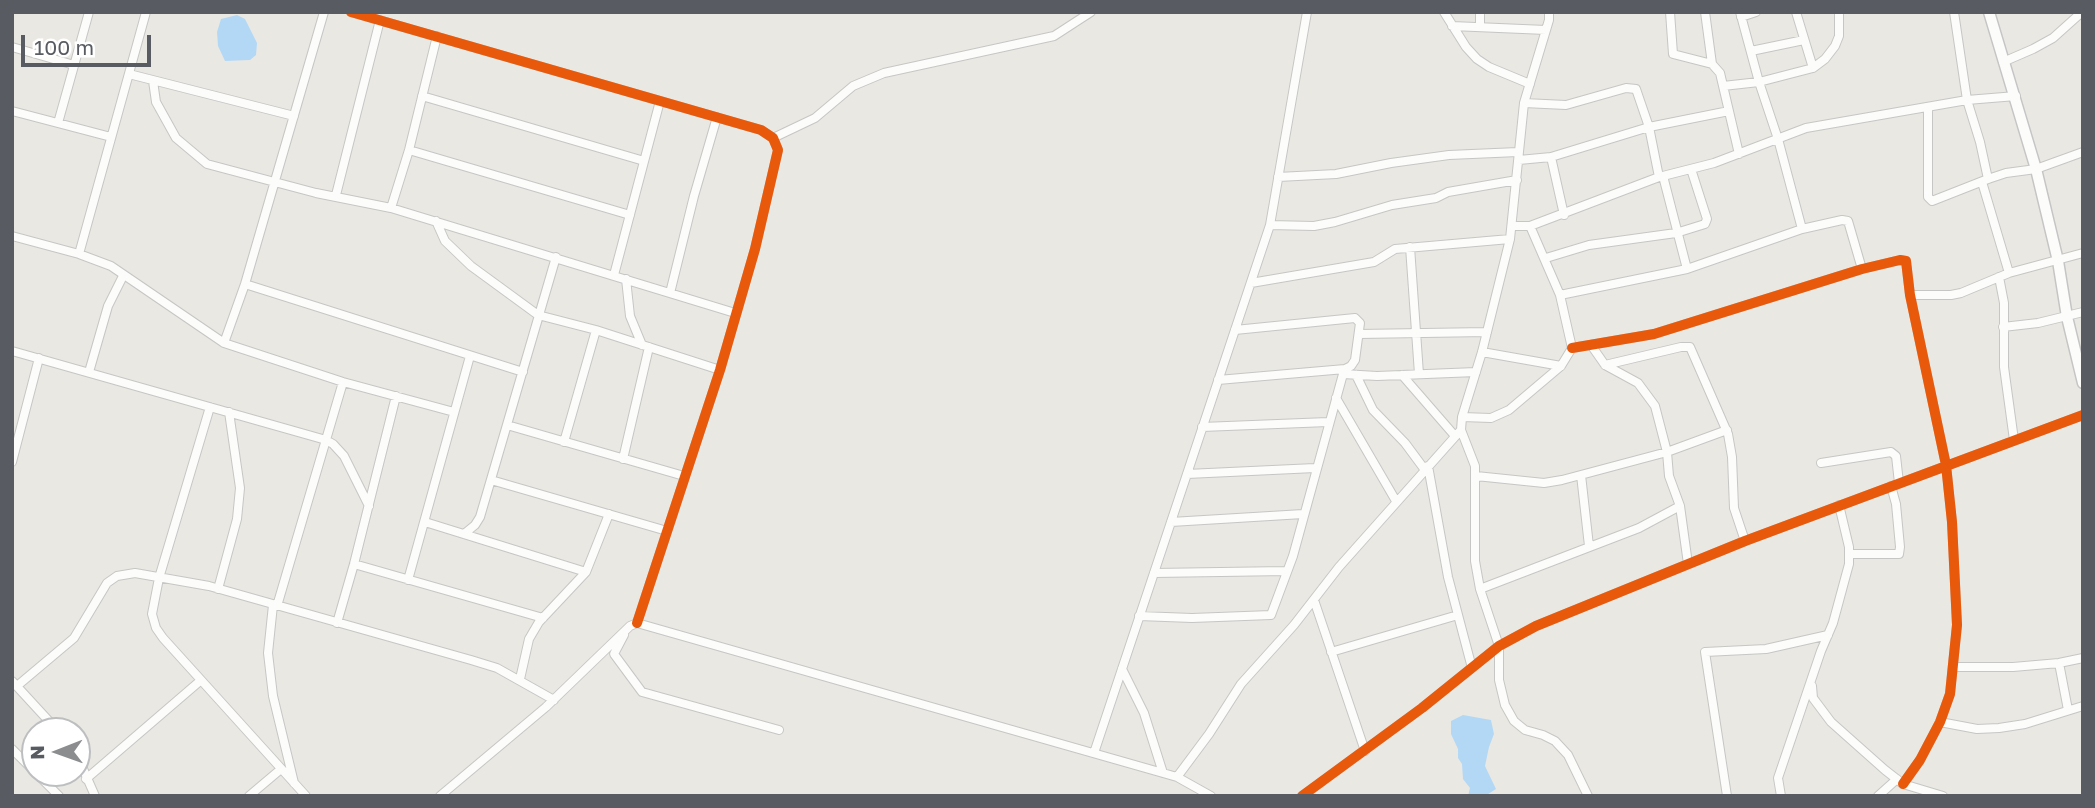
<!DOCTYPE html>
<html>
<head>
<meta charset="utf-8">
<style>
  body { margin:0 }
  #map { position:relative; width:2095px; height:808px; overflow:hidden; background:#eae8e2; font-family:"Golos Text",sans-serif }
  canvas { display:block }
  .frame { position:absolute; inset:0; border:14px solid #585c62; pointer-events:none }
  .north { position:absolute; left:21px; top:717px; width:70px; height:70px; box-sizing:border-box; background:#fff; border:2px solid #bcbec0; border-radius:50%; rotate:269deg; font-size:19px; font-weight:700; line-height:28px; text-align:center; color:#585c62 }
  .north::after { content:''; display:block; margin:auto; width:24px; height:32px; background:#8b8d8f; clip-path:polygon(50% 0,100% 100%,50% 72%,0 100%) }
  .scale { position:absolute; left:21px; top:35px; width:130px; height:32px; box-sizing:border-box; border:4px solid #585c62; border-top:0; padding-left:9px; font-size:21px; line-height:24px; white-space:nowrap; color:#585c62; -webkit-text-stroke:5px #fff; paint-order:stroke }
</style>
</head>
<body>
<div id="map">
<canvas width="2095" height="808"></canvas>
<div class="frame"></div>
<div class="north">N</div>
<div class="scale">100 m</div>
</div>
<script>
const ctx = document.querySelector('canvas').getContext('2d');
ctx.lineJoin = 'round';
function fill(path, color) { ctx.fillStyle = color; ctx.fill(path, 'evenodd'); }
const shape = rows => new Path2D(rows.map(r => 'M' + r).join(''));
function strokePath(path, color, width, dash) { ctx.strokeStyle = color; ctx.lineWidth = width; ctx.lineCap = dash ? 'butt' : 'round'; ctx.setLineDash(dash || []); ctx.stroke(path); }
const water = shape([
  [237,15,245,19,257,43,256,55,250,60,225,61,218,46,217,32,221,19],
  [1463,715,1491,720,1494,734,1489,747,1485,766,1496,789,1485,796,1468,796,1470,788,1463,779,1462,764,1458,758,1458,749,1451,734,1451,721]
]);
const street = shape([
  [351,12,761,130,773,138,778,150,755,249,720,370,637,623],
  [1444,12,1466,47,1477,59,1489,67,1530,84],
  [1549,12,1549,20,1524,103,1510,239,1482,352,1462,417,1461,430,1475,466,1475,561,1480,589,1499,646,1499,680,1505,705,1514,721,1525,730,1543,735,1555,741,1568,755,1588,796],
  [1670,12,1673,54,1712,64],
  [1705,12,1712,64,1720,73,1739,154],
  [1740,12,1759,82,1778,139,1802,229],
  [1796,12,1813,68],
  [1954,12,1967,100,1980,142,1988,179],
  [1741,17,1756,12],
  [1452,26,1546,30],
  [1480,27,1480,12],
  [12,47,74,65],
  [1751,51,1804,40],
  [2003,62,2033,49,2053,38,2082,12],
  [129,74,294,116],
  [153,81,156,102,176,138,207,164,316,193,391,208,735,313],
  [1723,86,1759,82,1813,68,1825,59,1835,46,1839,36,1839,12],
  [422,96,644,161],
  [1524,103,1566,105,1626,88,1636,89,1649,127,1659,177],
  [1928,107,1928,197,1932,201,1988,179,2006,173,2036,169,2083,152],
  [12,111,111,137],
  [58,123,89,12],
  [773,138,815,118,853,86,884,73,1054,36,1091,12],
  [409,150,630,215],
  [1551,157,1564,215],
  [1519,160,1551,157,1649,127,1729,111],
  [1663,176,1687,269],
  [1278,177,1336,174,1391,163,1449,155,1518,152],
  [1982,182,2009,273],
  [336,195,380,20],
  [391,208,409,150,437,36],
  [436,221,445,241,471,266,538,315,596,330,720,370],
  [1270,225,1314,226,1335,222,1392,205,1436,198,1448,192,1517,180],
  [1512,226,1530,226,1659,177,1714,163,1806,128,1967,100,2016,96],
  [12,236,79,254,111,266,224,343,343,382,454,412],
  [1410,247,1419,374],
  [79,254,146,12],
  [1546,258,1589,245,1676,233,1705,224,1707,219,1691,169],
  [614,275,660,101],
  [1999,277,2004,303,2004,367,2014,440],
  [626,279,630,316,642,345],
  [1251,283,1374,262,1395,249,1510,239],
  [245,284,523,372],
  [670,293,694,196,717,117],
  [1560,295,1687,269,1802,229,1842,220,1848,221,1862,269],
  [1910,295,1951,295,1961,293,2009,273,2083,253],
  [2003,327,2038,323,2083,312],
  [1359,334,1487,332],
  [224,343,245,284,324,12],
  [1591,345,1605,365,1638,383,1655,406,1667,452,1669,476,1680,506,1688,564],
  [1572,348,1654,334,1862,269,1900,260,1906,261,1910,295,1946,465,1952,522,1957,625,1950,694,1940,722,1920,760,1903,784],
  [12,351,326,440,333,444,344,456,369,506],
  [1482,352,1561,366],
  [1605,365,1681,347,1690,347,1728,434,1732,457,1734,508,1745,541],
  [89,372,108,306,123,276],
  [1343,374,1377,376,1476,372],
  [1356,375,1373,410,1405,443,1425,470],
  [1402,375,1455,436],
  [1218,380,1345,369],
  [1336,398,1396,501],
  [210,407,159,578,152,614,156,628,163,638,306,796],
  [1462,417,1491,418,1509,410,1561,366,1572,348,1560,295,1530,226],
  [507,425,684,476],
  [1202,427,1328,422],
  [564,442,596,330],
  [623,459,649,347],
  [12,462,39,358],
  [1821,463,1891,452,1896,456,1899,483],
  [1428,466,1448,577,1472,668],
  [1187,474,1315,468],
  [1581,475,1589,546],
  [1476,476,1544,483,1562,480,1667,452,1727,430],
  [491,480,667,531],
  [425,522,586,572],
  [1171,522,1303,514],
  [464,534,475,525,480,517,556,257],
  [1849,554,1899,554,1900,547,1896,504,1891,486],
  [354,564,543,618],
  [1154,573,1287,571],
  [408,580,470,356],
  [218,589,237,519,240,488,229,412],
  [1480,589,1639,528,1680,506],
  [1314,600,1365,751],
  [273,605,268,653,273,696,294,783],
  [277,606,343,382],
  [1139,616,1192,618,1271,615,1293,556,1343,374,1345,369,1351,366,1355,360,1360,323,1355,318,1235,330],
  [337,623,354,564,396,396],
  [624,635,614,654,642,692,779,730],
  [1331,652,1458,615],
  [2059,663,2068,710],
  [1954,667,2013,667,2059,663,2083,658],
  [1122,669,1144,713,1163,773],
  [520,679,529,639,539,622,586,572,609,514],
  [12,681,58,731],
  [17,686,74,638,107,583,117,576,135,573,209,586,471,660,497,668,554,700],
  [1812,686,1813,698,1831,722,1885,770,1903,784,1943,796],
  [1940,722,1977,729,1999,728,2025,724,2083,706],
  [12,749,35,772],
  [1094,753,1270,225,1307,12],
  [77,755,95,796],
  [36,773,59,796],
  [1177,777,1209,734,1241,684,1294,625,1339,567,1461,430],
  [86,779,200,681],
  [249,796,281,769],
  [440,796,546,707,630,626,637,623,1177,777,1211,796],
  [1302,796,1422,708,1499,646,1536,626,1745,541,2083,415],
  [1727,796,1705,652,1766,649,1828,635],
  [1781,796,1778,778,1821,651,1833,623,1849,564,1849,547,1839,505],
  [1878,796,1897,779]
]);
const secondary = shape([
  [1989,12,2036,169,2058,261,2067,317,2083,383]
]);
const cycleway = shape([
  [351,12,761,130,773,138,778,150,755,249,720,370,637,623],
  [1572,348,1654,334,1862,269,1900,260,1906,261,1910,295,1946,465,1952,522,1957,625,1950,694,1940,722,1920,760,1903,784],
  [1302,796,1422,708,1499,646,1536,626,1745,541,2083,415]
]);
fill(water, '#b3d8f6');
strokePath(street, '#c6c6c5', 10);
strokePath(secondary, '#c6c5c5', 13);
strokePath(street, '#fcfcfb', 8);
strokePath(secondary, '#fcfcfb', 10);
strokePath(cycleway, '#e8590c', 10);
</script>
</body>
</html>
